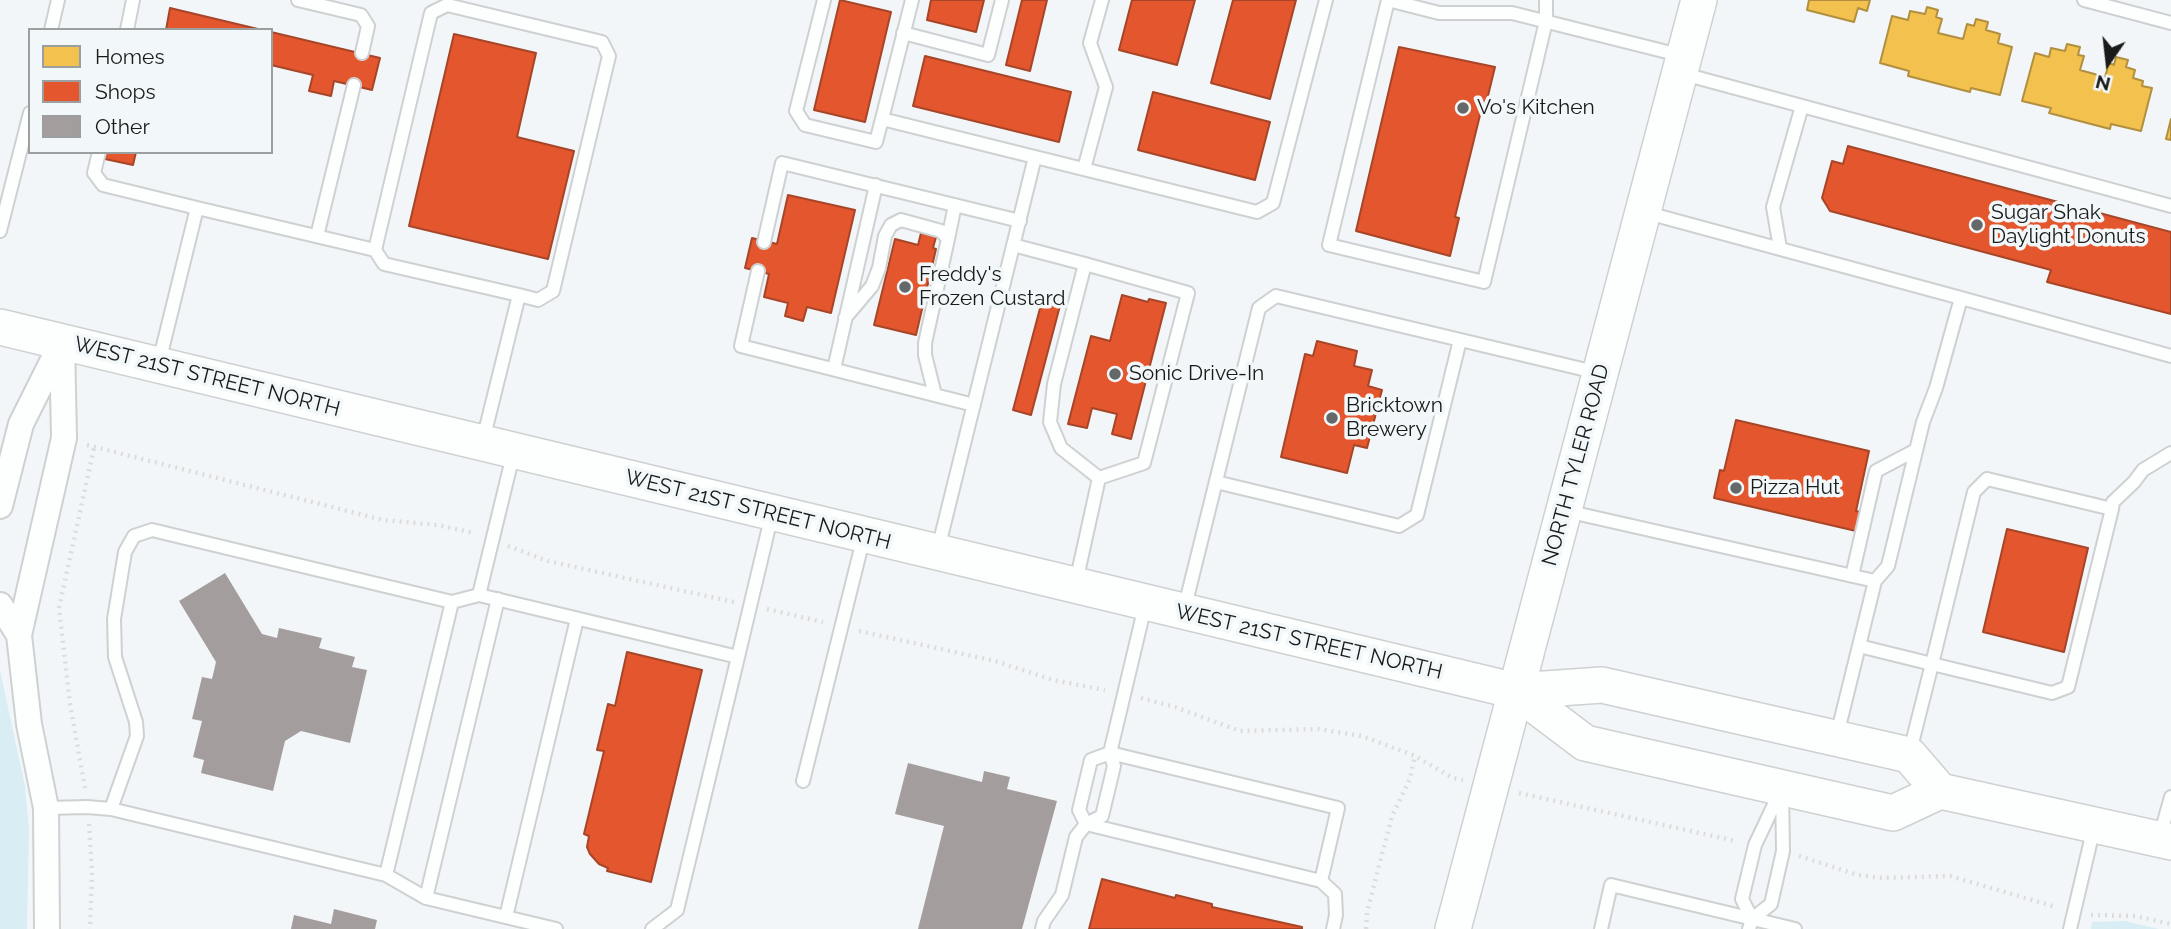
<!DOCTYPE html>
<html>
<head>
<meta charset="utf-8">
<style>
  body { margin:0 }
  #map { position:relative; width:2171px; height:929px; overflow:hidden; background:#f3f6f8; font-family:Raleway,sans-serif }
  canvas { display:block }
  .legend { position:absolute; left:28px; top:28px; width:245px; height:126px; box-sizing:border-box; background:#f2f7f9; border:2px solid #9b9fa0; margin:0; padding:9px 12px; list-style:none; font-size:21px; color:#191b1b }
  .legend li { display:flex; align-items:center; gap:14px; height:35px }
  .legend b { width:35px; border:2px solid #9b9fa0 }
  .north { position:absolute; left:2073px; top:28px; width:70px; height:70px; -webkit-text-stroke:5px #f2f7f9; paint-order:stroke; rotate:194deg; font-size:19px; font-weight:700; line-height:28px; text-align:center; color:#191b1b }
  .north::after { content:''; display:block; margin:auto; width:24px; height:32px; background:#191b1b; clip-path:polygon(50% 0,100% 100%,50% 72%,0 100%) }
</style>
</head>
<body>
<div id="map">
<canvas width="2171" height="929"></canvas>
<ul class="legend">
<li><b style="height:19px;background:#f2c14e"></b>Homes</li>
<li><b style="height:19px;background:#e4572e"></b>Shops</li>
<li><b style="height:19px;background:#a49d9d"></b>Other</li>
</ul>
<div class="north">N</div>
</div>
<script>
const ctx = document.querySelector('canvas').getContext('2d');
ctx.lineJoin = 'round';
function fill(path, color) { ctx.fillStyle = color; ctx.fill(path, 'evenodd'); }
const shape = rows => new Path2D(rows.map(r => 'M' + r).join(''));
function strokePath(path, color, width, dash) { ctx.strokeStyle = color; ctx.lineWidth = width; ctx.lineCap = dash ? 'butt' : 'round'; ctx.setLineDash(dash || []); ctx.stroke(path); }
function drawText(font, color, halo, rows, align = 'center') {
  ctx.font = font + ' Raleway,sans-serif'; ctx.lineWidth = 7; ctx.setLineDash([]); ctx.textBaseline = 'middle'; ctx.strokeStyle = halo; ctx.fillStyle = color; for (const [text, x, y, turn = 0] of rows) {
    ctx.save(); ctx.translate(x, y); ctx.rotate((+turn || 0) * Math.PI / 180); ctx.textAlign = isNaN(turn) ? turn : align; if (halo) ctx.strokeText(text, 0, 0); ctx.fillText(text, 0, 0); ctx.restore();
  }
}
const green = shape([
  [0,670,25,786,29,829,27,929,0,929],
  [2125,921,2159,929,2091,929,2092,922]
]);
const homes = shape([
  [1809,0,1870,0,1867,11,1858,8,1854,22,1807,10,1809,0],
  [1927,7,1938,10,1936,17,1942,19,1938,33,1963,39,1967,24,1974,26,1976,19,1988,22,1986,30,2000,34,1998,43,2012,47,2000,95,1971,88,1970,92,1908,76,1909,71,1880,63,1892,16,1908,20,1910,11,1925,14,1927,7],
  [2067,44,2080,47,2078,55,2084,56,2080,70,2105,77,2109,63,2114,65,2116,57,2128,60,2126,67,2135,70,2133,78,2143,81,2142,86,2152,88,2141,131,2111,124,2110,129,2049,113,2051,108,2022,101,2035,53,2049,57,2051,48,2065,51,2067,44],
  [2171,119,2171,140,2166,139,2171,119]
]);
const shops = shape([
  [840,0,891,12,865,122,814,110,840,0],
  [931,0,984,0,976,32,927,20,931,0],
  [1022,0,1047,0,1030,71,1006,65,1022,0],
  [1132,0,1195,0,1177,65,1119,50,1132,0],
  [1233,0,1296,0,1270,99,1211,83,1233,0],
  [170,8,262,30,166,30,170,8],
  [271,32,380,58,372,90,334,81,331,96,309,91,313,75,271,65,271,32],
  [454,34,536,53,517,137,574,151,548,259,409,226,454,34],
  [1399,47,1495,67,1486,104,1483,103,1455,217,1459,218,1450,256,1356,231,1399,47],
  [925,56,1071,92,1059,142,913,106,925,56],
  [1153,92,1270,122,1255,180,1138,150,1153,92],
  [1848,146,2171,232,2171,314,2047,282,2051,270,1830,211,1822,198,1832,161,1843,164,1848,146],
  [106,152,136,152,133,165,105,159,106,152],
  [788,195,855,210,831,313,807,307,803,321,785,316,788,303,764,297,769,274,745,268,752,238,777,244,788,195],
  [921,233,936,237,933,248,936,249,916,335,874,325,895,239,918,245,921,233],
  [1122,295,1148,302,1149,299,1166,303,1131,439,1112,434,1117,414,1092,408,1087,428,1068,424,1091,336,1110,341,1122,295],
  [1043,297,1061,302,1031,415,1013,410,1043,297],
  [1317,341,1357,351,1354,366,1372,370,1368,386,1382,390,1367,448,1354,445,1347,473,1281,457,1305,354,1313,356,1317,341],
  [1736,420,1869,451,1856,511,1861,512,1856,531,1714,498,1720,470,1724,471,1736,420],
  [2007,529,2088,548,2064,652,1983,632,2007,529],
  [627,652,702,670,651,882,607,871,608,868,599,864,590,854,587,847,589,836,584,834,604,751,597,750,608,704,615,706,627,652],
  [1102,879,1175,898,1176,895,1212,904,1212,907,1302,927,1302,929,1089,929,1102,879]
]);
const building = shape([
  [225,573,262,634,277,638,279,628,322,638,319,648,355,657,352,667,367,670,350,743,301,731,285,741,273,791,201,773,204,760,193,757,202,721,192,719,202,677,212,679,216,662,179,601],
  [908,763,982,782,984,771,1010,777,1007,789,1057,801,1022,929,918,929,944,826,895,814],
  [334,909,377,920,375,929,291,929,294,915,331,924]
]);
const path = shape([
  [87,445,383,520,437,525,474,533],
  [508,546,548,561,734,602],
  [767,609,823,622],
  [859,631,995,661,1053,680,1105,690],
  [1141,698,1175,707,1240,731,1318,729,1362,736,1415,756,1453,778,1463,780],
  [85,788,70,704,59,608,94,448],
  [1519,793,1736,841],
  [89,824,92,871,90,929],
  [1799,856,1858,875,1880,878,1950,876,2056,907],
  [2091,915,2135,916,2171,924],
  [1366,929,1367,912,1392,816,1410,779,1415,756]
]);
const lane = shape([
  [298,0,361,15,368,26,362,53],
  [824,0,796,111,805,125,876,142,882,119,1035,157,938,549],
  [1388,0,1329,245,1484,282,1546,21,1546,0],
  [1388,0,1439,13,1512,13,1683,56],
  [2084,0,2171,23],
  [51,30,58,0],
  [127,30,133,0],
  [903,33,988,55,1002,0],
  [1680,73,1802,106,1773,207,1780,248],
  [1802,106,2171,206],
  [882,119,912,0],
  [99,152,94,173,103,185,197,208],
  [1035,157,1257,212,1273,203,1326,0],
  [1084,169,1106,87,1090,43,1102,0],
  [1644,212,1961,298,1936,388,1923,422,1888,566,1875,581],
  [0,231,30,113],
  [317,236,354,85],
  [948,239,955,205],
  [764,242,782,163,1020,221],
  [1013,245,1085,264],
  [758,271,741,346,974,405],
  [1961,298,2171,356],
  [845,318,872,286,879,268,885,236,891,225,901,220,941,231,948,239,925,343,925,355,935,395],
  [159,362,197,208,375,250],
  [834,369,876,185],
  [483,440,519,295,538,300,553,291,609,56,602,42,447,5,431,13,375,250,384,264,519,295],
  [1987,479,2112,509,2068,687,2052,693,1932,664,1974,492,1987,479],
  [1216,482,1399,526,1417,515,1460,340],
  [2112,509,2113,502,2134,482,2143,470,2171,453],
  [1566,511,1875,581,1837,735],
  [1852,576,1876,471,1916,450],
  [1076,582,1099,478,1061,448,1050,422,1054,384,1085,264,1188,293,1144,463,1099,478],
  [479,595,738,657,772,514],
  [1184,610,1259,308,1276,296,1599,373],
  [1859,646,1932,664,1909,755],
  [803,781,864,536],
  [46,808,87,807,111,809,386,875,452,602,479,595,514,451],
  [111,809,137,736,136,722,115,657,114,619,125,552,134,536,152,530,452,602],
  [2160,836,2171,797],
  [386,875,426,898,556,929],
  [1321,881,1338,808,1110,753,1091,760,1079,810,1086,824,1321,881,1335,894,1336,915,1333,929],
  [426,898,498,599],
  [506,917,577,619],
  [1752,919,1742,899,1755,845,1780,792],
  [652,929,677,910,738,657],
  [1042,929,1044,921,1062,895,1076,837,1086,824,1102,816,1114,766,1110,753,1145,606],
  [1601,929,1611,885,1795,929],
  [1749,929,1752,919,1771,904,1783,851,1782,790],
  [2070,929,2094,827]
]);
const street = shape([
  [0,506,21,424,60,346],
  [0,605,19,635,64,438,62,342],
  [19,635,29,724,46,808,47,929]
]);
const secondary = shape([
  [0,327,1516,691,1602,685,1909,755,1940,791,2171,842],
  [1516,691,1585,743,1893,813,1940,791],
  [1453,929,1699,0]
]);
const markers = [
  [1463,108,7,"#656868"],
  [1977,225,7,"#656868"],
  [905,287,7,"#656868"],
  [1115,374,7,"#656868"],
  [1332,418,7,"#656868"],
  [1736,488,7,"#656868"]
];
const poiNames = [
  ["Vo's Kitchen",1477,108],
  ["Sugar Shak",1991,213],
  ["Daylight Donuts",1991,237],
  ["Freddy's",919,275],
  ["Frozen Custard",919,299],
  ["Sonic Drive-In",1129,374],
  ["Bricktown",1346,406],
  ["Brewery",1346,430],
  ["Pizza Hut",1750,488]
];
const streetNames = [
  ["WEST 21ST STREET NORTH",207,377,14],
  ["NORTH TYLER ROAD",1576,465,-75],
  ["WEST 21ST STREET NORTH",758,510,14],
  ["WEST 21ST STREET NORTH",1309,642,13]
];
fill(green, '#d8eef4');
fill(homes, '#f2c14e');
strokePath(homes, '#b18f3f', 2);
fill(shops, '#e4572e');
strokePath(shops, '#a74528', 2);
fill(building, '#a49d9d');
strokePath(lane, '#ced1d2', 16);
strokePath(street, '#ced1d2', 28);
strokePath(secondary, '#ced1d2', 38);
strokePath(path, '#dcdcdd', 4.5, [2, 5]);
strokePath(lane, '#fdfefe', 12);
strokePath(street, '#fdfefe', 24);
strokePath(secondary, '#fdfefe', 35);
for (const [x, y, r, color] of markers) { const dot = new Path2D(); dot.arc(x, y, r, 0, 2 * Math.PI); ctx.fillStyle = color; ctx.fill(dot); strokePath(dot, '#f2f7f9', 2.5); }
drawText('21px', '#191b1b', '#f2f7f9', poiNames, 'left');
drawText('21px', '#191b1b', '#f2f7f9', streetNames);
</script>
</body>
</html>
